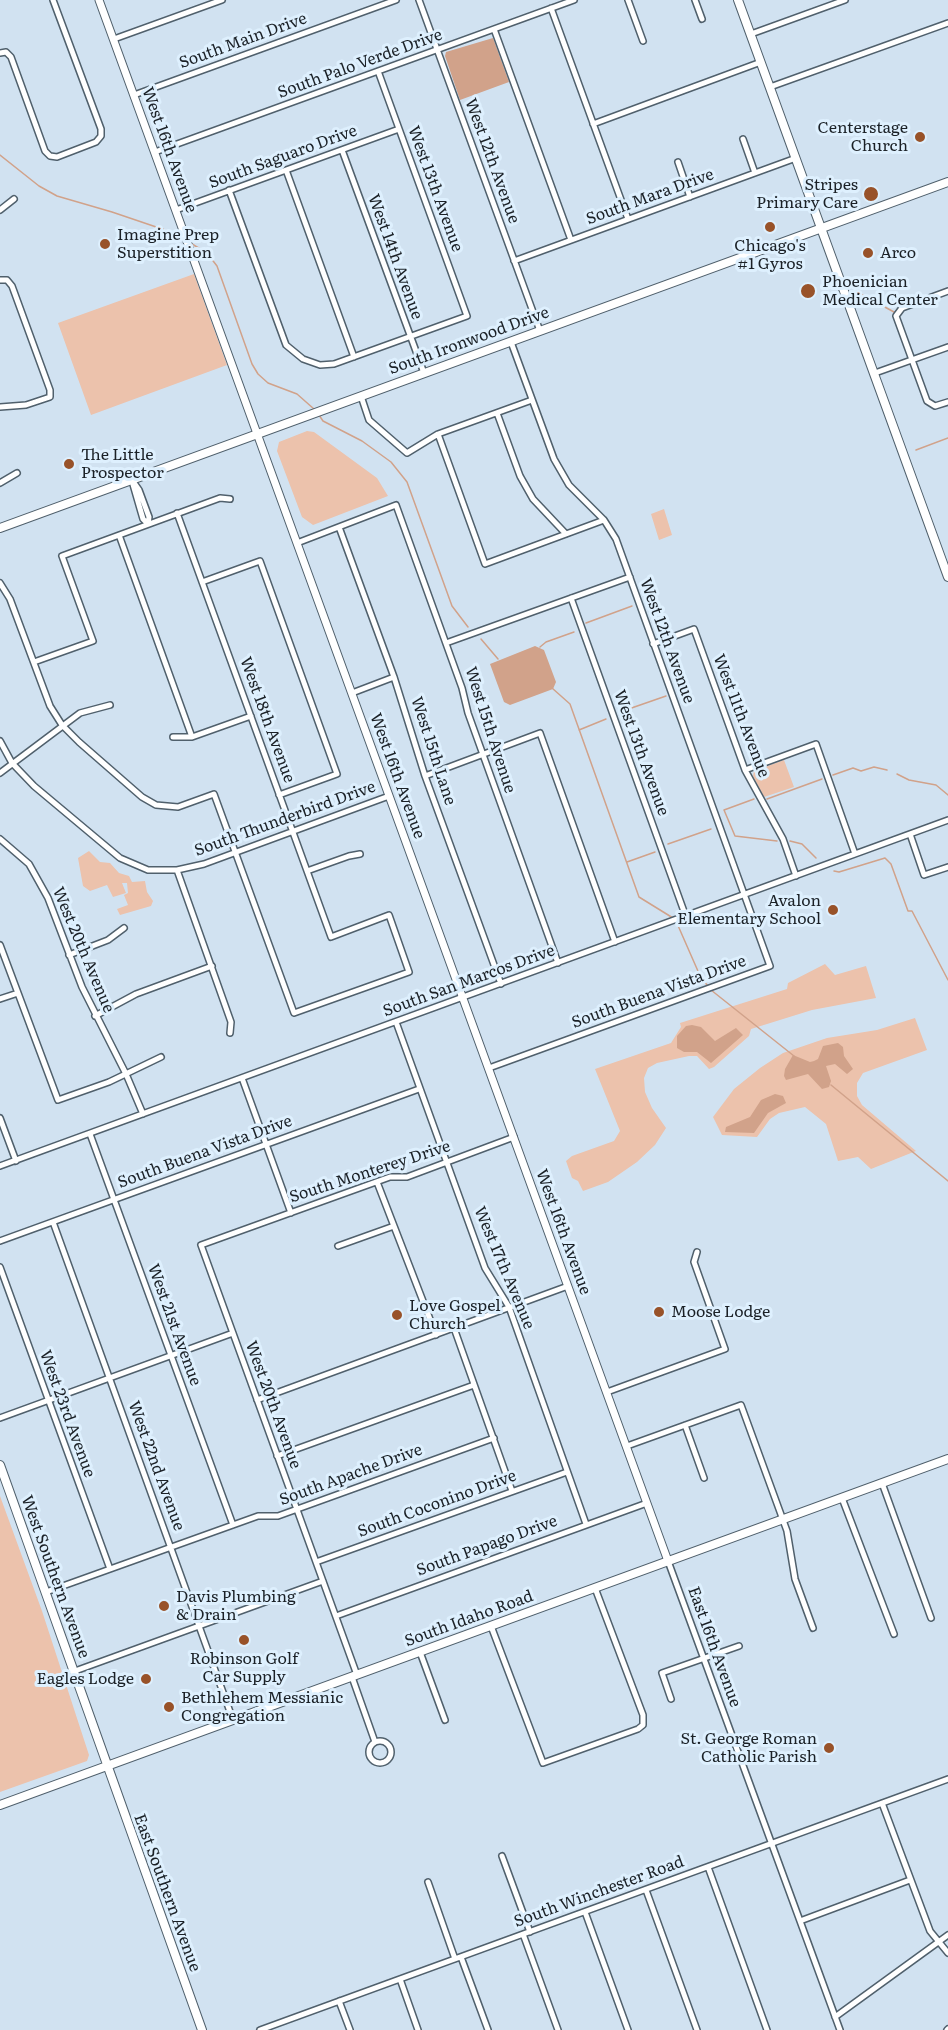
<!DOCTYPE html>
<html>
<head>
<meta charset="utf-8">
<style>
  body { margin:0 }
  canvas { display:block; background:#d1e2f1 }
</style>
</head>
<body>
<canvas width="948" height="2030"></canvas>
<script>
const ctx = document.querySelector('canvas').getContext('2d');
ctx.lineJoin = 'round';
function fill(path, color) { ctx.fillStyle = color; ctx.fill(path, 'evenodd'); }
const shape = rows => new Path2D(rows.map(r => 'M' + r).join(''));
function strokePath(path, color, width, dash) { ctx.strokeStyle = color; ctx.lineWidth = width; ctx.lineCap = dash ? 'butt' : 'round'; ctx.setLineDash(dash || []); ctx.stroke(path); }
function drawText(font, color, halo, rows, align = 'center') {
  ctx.font = font + ' Literata,serif'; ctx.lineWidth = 6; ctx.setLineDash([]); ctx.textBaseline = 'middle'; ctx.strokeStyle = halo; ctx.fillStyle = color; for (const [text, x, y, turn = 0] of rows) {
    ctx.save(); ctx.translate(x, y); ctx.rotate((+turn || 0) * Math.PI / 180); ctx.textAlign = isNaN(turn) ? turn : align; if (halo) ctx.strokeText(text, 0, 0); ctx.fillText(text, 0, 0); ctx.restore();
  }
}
const green = shape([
  [194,274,227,365,91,415,58,323],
  [307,431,314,432,377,478,388,496,313,525,302,517,277,451,279,442],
  [664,509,672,535,659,540,651,514],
  [784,760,794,787,764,797,753,776,754,771],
  [89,851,100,862,110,863,119,873,129,876,132,882,145,881,147,892,153,901,151,906,120,915,117,909,128,905,124,895,128,893,127,883,122,883,126,893,113,897,107,885,90,891,83,886,78,858],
  [825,964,835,975,866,966,876,998,812,1010,751,1029,749,1036,714,1067,709,1069,697,1056,689,1056,657,1063,648,1068,644,1078,645,1092,652,1108,666,1128,655,1145,637,1162,608,1182,583,1191,578,1181,572,1178,566,1161,572,1156,614,1141,620,1131,595,1069,671,1043,681,1027,680,1023,787,989,788,983],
  [915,1018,927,1050,863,1073,857,1083,857,1096,862,1105,916,1151,871,1169,858,1157,838,1161,826,1124,805,1107,779,1113,770,1119,757,1137,722,1135,713,1117,734,1089,760,1068,783,1053,827,1038,877,1030],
  [0,1496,42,1611,89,1755,87,1761,0,1792]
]);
const water = shape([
  [493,38,509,82,460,100,445,56,446,52],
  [535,646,544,650,556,682,553,689,510,705,504,702,490,664],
  [692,1025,701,1027,715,1041,736,1028,743,1035,711,1063,697,1052,684,1052,677,1048,677,1036,686,1026],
  [838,1043,843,1047,844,1056,853,1069,847,1074,835,1064,826,1066,831,1081,829,1087,822,1089,808,1074,786,1080,784,1076,785,1069,793,1055,810,1062,814,1061,818,1059,823,1046],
  [775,1094,783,1096,786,1103,768,1113,754,1133,725,1132,726,1127,750,1117,761,1100]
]);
const stream = shape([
  [0,155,39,186,57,196,112,212,171,232,182,239],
  [192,244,207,253,217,266,252,364,258,374,268,383,297,394,314,409],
  [857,292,894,312],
  [319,415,323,421,362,441,391,462,407,482,452,606,468,627],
  [916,450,948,438],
  [648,603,658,594],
  [586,623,632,606],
  [481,639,498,659],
  [540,647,546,642,574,632],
  [552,688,570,704,639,897,673,918],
  [620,712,666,696],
  [579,730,606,719],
  [897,774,909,780,936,785,948,795],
  [833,775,853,768,861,771,874,767,887,770],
  [754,799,724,810,735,836,777,841],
  [767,799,822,779],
  [790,841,802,844,816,858],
  [668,844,711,829],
  [627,862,655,852],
  [834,871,839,872,885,858,891,864,908,911,912,911,948,980],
  [676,921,701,978,708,986],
  [711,990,794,1056],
  [831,1085,948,1181]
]);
const minor = shape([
  [419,0,540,331],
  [628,0,643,41],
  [695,0,702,19],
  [551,8,628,219],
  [494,29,571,240],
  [751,34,845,0],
  [114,39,222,0],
  [0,53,6,52,11,57,45,151,50,156,57,157,96,142,101,136,101,129,53,0],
  [770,87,948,23],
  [134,95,396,0],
  [593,124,761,62],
  [743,139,755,173],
  [342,150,424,373],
  [155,152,574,0],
  [678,162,690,197],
  [286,170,354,357],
  [229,190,286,345,303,359,320,365,334,364,467,316,378,71],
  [0,210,14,199],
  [176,210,399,129],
  [514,261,796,158],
  [0,280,7,280,12,286,50,390,50,397,26,405,0,407],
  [948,291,902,308,896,316,927,401,935,406,948,402],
  [875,373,948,347],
  [361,396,369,420,407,453,438,434,532,400],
  [497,413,520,476,533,499,566,534],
  [438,434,485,564,604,520],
  [132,480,139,490,149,517,148,524],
  [132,481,143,519,148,524],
  [0,483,17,473],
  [339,527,394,677,425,776,501,984],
  [119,535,192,737],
  [297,543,396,505,462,688,468,713,558,963],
  [202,582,260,561,337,774,279,795],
  [0,583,10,599,50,706,62,725,79,742,142,797,156,805,178,807,214,794,294,1013,409,972,389,915,331,937,177,513],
  [571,598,686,917],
  [446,643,630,577],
  [653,644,694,629,745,770,783,839,796,876],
  [34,662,93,641,62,556,220,498,230,499],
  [352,693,394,677],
  [173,737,192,737,251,716],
  [0,741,12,763,34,786,120,858,148,870,177,870,204,864,389,796],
  [745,770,816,744,855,854],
  [0,773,80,713,110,705],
  [425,776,540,733,615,942],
  [910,834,924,875,948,867],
  [0,839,29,864,48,898,82,987,126,1074,143,1114],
  [177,870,231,1022,230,1033],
  [307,871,349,856,360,854],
  [0,945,58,1100,109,1082,161,1057],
  [69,955,108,940,124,928],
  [0,999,18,993],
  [95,1016,136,994,212,966],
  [396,1022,485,1268,509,1307,586,1524],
  [489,1068,770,966,616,539,604,520,569,485,554,459,511,342],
  [242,1078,291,1213],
  [0,1118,16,1161],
  [90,1134,233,1525],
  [0,1166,948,820],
  [377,1182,436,1335],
  [53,1222,233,1720],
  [0,1241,419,1089],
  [338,1246,394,1226],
  [0,1267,110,1569],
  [454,1328,512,1491],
  [607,1392,725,1349,694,1262,697,1252],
  [257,1400,568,1286],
  [0,1418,233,1333],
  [685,1425,704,1478],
  [627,1446,741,1405,787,1531,795,1579,813,1628],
  [277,1456,474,1385],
  [882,1483,931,1618],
  [842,1498,894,1634],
  [668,1561,840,2030],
  [316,1562,567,1472],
  [46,1592,258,1516,278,1516,494,1438],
  [336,1616,647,1503],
  [491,1626,543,1763,638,1729,643,1725,643,1715,595,1588],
  [420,1652,445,1720],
  [75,1671,323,1581],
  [357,1675,201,1245,390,1177,407,1177,514,1137],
  [352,1677,375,1742],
  [671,1699,662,1673,739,1646],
  '369 1752a11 11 0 1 1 22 0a11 11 0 1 1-22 0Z',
  [882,1803,930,1931,948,1953],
  [502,1856,530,1932],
  [708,1867,767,2030],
  [428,1882,455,1959],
  [646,1890,697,2030],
  [585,1912,628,2030],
  [800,1921,910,1880],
  [523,1934,558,2030],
  [461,1957,488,2030],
  [400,1979,418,2030],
  [339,2001,350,2030],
  [835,2017,948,1935],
  [260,2030,948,1779],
  [947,2030,948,2029]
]);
const tertiary = shape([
  [99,0,668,1561]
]);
const secondary = shape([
  [738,0,948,577],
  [0,1465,202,2030],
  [0,1805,948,1459]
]);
const primary = shape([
  [0,528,948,182]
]);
const markers = [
  [920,137,6,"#985229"],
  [871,194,8,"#985229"],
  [770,227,6,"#985229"],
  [105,244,6,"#985229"],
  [868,253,6,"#985229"],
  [808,291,8,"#985229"],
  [69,464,6,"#985229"],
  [833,910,6,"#985229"],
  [659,1312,6,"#985229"],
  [397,1315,6,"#985229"],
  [164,1606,6,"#985229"],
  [244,1640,6,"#985229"],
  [146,1679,6,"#985229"],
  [169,1707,6,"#985229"],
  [829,1748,6,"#985229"]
];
const streetNames = [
  ["South Main Drive",243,41,-20],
  ["South Palo Verde Drive",360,64,-20],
  ["West 16th Avenue",169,150,70],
  ["South Saguaro Drive",283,157,-20],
  ["West 12th Avenue",492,161,70],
  ["West 13th Avenue",435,189,70],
  ["South Mara Drive",650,197,-20],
  ["West 14th Avenue",395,257,70],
  ["South Ironwood Drive",469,341,-20],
  ["West 12th Avenue",667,641,70],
  ["West 11th Avenue",741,716,69],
  ["West 18th Avenue",267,720,70],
  ["West 15th Avenue",490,730,72],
  ["West 15th Lane",433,751,72],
  ["West 13th Avenue",641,753,70],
  ["West 16th Avenue",397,776,70],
  ["South Thunderbird Drive",285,819,-20],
  ["West 20th Avenue",83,950,67],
  ["South San Marcos Drive",469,981,-20],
  ["South Buena Vista Drive",659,992,-20],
  ["South Buena Vista Drive",205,1152,-20],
  ["South Monterey Drive",370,1172,-18],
  ["West 16th Avenue",563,1232,70],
  ["West 17th Avenue",504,1268,67],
  ["West 21st Avenue",174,1325,70],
  ["West 20th Avenue",273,1405,70],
  ["West 23rd Avenue",67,1414,70],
  ["West 22nd Avenue",156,1466,70],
  ["South Apache Drive",351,1475,-20],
  ["South Coconino Drive",437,1504,-20],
  ["South Papago Drive",487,1546,-20],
  ["West Southern Avenue",55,1577,70],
  ["South Idaho Road",469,1619,-20],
  ["East 16th Avenue",714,1647,70],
  ["South Winchester Road",599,1892,-20],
  ["East Southern Avenue",167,1893,70]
];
const poiNames = [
  ["Centerstage",908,128,"right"],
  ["Church",908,146,"right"],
  ["Stripes",858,185,"right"],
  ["Primary Care",858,203,"right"],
  ["Imagine Prep",117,235],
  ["Superstition",117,253],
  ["Chicago's",770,246,"center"],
  ["#1 Gyros",770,264,"center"],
  ["Arco",880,253],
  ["Phoenician",822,282],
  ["Medical Center",822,300],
  ["The Little",81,455],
  ["Prospector",81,473],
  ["Avalon",821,901,"right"],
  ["Elementary School",821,919,"right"],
  ["Love Gospel",409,1306],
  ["Church",409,1324],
  ["Moose Lodge",671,1312],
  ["Davis Plumbing",176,1597],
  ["& Drain",176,1615],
  ["Robinson Golf",244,1659,"center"],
  ["Car Supply",244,1677,"center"],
  ["Eagles Lodge",134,1679,"right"],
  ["Bethlehem Messianic",181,1698],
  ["Congregation",181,1716],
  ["St. George Roman",817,1739,"right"],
  ["Catholic Parish",817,1757,"right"]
];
fill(green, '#ecc2ac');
fill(water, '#d1a28a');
strokePath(stream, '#d1a28a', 1.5);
strokePath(minor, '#50606c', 8);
strokePath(tertiary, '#50606c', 9);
strokePath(secondary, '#50606c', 10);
strokePath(primary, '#50606c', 10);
strokePath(minor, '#fff', 5);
strokePath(tertiary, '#fff', 7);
strokePath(secondary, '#fff', 8);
strokePath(primary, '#fff', 8);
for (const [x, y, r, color] of markers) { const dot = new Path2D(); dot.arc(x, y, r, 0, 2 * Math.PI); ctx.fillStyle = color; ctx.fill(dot); strokePath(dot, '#def0fe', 2); }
drawText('16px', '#1b2127', '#def0fe', streetNames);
drawText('16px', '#1b2127', '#def0fe', poiNames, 'left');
</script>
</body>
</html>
